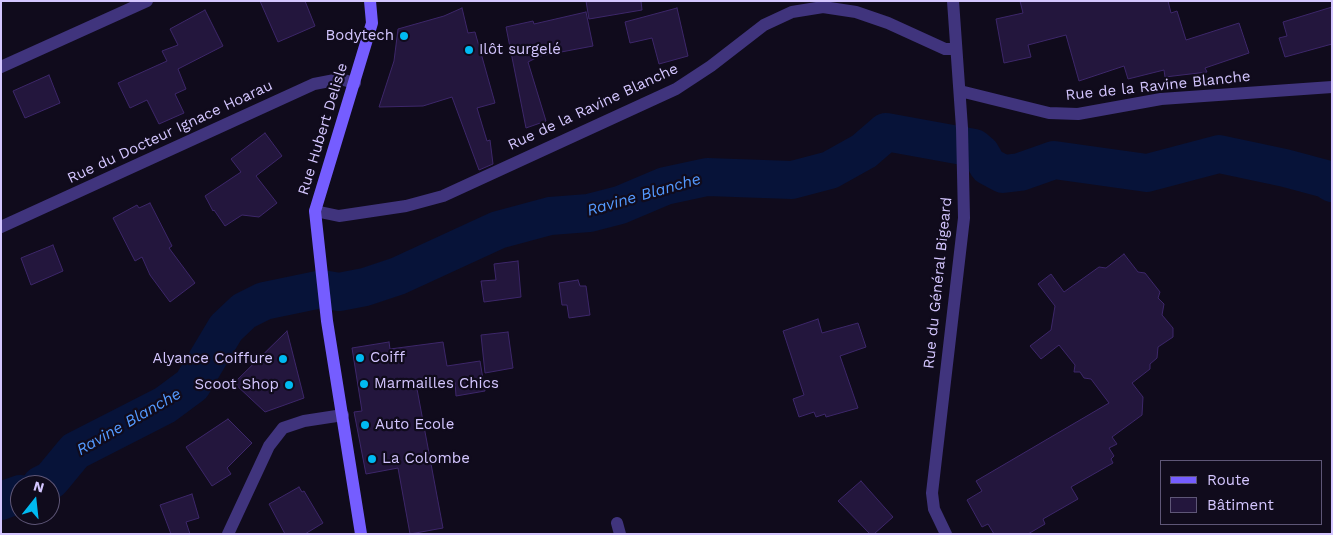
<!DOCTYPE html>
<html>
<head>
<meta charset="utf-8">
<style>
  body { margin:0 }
  #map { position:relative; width:1333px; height:535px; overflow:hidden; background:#100b1c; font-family:"Work Sans",sans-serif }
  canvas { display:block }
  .frame { position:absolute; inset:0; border:2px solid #d4c6ff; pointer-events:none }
  .legend { position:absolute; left:1160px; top:460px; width:162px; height:65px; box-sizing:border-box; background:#100b1c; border:1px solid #5e5677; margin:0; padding:6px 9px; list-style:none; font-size:15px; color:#d4c6ff }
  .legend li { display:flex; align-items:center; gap:10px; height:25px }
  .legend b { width:25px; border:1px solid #5e5677 }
  .north { position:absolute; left:10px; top:475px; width:50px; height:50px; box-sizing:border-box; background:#100b1c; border:1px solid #5e5677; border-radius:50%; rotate:16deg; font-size:14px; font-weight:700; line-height:20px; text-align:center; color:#d4c6ff }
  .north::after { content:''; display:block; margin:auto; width:18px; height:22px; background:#00baf1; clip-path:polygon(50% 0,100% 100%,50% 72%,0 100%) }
</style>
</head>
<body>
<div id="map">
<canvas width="1333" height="535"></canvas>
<div class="frame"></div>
<ul class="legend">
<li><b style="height:6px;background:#755dff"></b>Route</li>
<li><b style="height:14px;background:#23163d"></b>Bâtiment</li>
</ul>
<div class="north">N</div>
</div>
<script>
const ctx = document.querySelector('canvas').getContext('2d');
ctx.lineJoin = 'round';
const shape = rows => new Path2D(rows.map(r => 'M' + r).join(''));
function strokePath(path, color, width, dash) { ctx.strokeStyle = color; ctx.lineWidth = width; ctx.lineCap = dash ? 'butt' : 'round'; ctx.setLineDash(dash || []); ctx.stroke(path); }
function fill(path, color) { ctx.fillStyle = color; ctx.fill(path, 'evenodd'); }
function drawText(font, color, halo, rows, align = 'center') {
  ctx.font = font + ' "Work Sans",sans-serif'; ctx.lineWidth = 4.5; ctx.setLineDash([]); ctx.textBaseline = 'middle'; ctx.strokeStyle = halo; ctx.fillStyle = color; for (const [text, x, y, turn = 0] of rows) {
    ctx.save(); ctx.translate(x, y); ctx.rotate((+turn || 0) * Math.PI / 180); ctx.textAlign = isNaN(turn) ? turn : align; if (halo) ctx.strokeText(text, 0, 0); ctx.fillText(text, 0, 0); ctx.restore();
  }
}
const river = shape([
  [41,485,51,480,75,451,165,405,192,385,226,328,244,311,264,301,322,289,339,292,365,287,398,276,498,230,550,216,589,213,620,205,665,186,707,177,792,180,830,170,864,151,886,132,974,148,981,154,988,166,1003,174,1020,172,1054,160,1147,173,1219,154,1285,168,1326,179,1332,183],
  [1,501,20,494]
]);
const building = shape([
  [260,1,305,1,315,26,278,42,260,1],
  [586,1,641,1,642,10,589,19,586,1],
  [1020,1,1168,1,1171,13,1177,11,1186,40,1239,23,1249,53,1205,68,1207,72,1165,77,1164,70,1128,79,1124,66,1079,81,1066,35,1028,45,1031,57,1004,63,996,19,1023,13,1020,1],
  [1332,7,1332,44,1285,57,1279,38,1287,36,1283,22,1332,7],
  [462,8,468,33,475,32,495,103,477,108,487,141,490,140,493,164,479,170,452,97,423,106,379,107,394,61,398,29,444,16,462,8],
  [677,8,688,56,659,64,652,38,630,43,625,22,677,8],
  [205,10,223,46,178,69,186,89,175,94,184,113,159,124,147,100,130,108,118,83,167,61,162,51,178,45,170,29,205,10],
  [586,12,593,46,540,56,528,62,546,121,526,128,506,27,533,21,534,24,586,12],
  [49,75,60,103,25,118,13,91,49,75],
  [265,133,282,156,256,176,277,203,259,217,242,215,225,226,214,210,213,211,205,196,241,172,231,159,265,133],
  [150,203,172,246,169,248,195,283,170,302,150,275,142,257,135,261,113,218,137,205,139,208,150,203],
  [53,245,63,271,31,285,21,258,53,245],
  [1124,254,1138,272,1145,273,1160,292,1158,298,1164,304,1162,315,1173,328,1173,337,1158,347,1157,358,1150,364,1150,369,1132,383,1143,397,1142,415,1112,437,1117,444,1109,448,1114,456,1111,459,1113,463,1071,487,1078,499,1043,519,1045,524,1028,534,994,534,988,524,982,527,967,500,982,491,976,481,1109,403,1091,379,1084,378,1080,372,1074,372,1075,365,1059,345,1041,359,1030,346,1051,330,1055,306,1038,284,1051,274,1064,292,1099,267,1106,268,1124,254],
  [518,261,521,297,484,302,481,281,496,280,494,264,518,261],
  [578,280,580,286,586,286,590,315,569,318,567,305,562,305,559,283,578,280],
  [818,319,822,333,858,323,866,347,840,356,858,408,826,417,825,414,816,417,814,412,799,417,793,399,804,395,783,331,818,319],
  [287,331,304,398,265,412,234,383,287,331],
  [508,332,513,368,485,373,481,335,508,332],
  [389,342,390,349,443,342,447,366,480,361,485,391,456,396,455,382,417,389,443,528,410,534,398,468,366,474,354,412,362,411,352,348,389,342],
  [228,419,252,443,227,468,231,474,212,486,186,447,228,419],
  [861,481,893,517,874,534,870,534,838,501,861,481],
  [299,487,302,492,304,491,323,523,305,534,285,534,269,504,299,487],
  [192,494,199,518,186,522,190,534,171,534,160,505,192,494]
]);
const minor = shape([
  [1,67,147,1],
  [960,91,1049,113,1078,114,1161,99,1332,87],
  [315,211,339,216,406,206,443,196,676,89,711,66,764,25,792,12,823,7,856,12,888,23,945,49,956,49],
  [1,227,314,84,340,79,355,83],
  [617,523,620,534],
  [228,534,269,446,283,428,304,421,343,415],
  [946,534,934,509,932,493,964,218,962,128,953,1]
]);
const secondary = shape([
  [361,534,327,321,315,211,372,23,370,1]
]);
const markers = [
  [404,36,5,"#00baf1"],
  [469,50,5,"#00baf1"],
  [360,358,5,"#00baf1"],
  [283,359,5,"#00baf1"],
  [364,384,5,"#00baf1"],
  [289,385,5,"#00baf1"],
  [365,425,5,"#00baf1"],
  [372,459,5,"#00baf1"]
];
const poiNames = [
  ["Bodytech",394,36,"right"],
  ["Ilôt surgelé",479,50],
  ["Coiff",370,358],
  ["Alyance Coiffure",273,359,"right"],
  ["Marmailles Chics",374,384],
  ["Scoot Shop",279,385,"right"],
  ["Auto Ecole",375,425],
  ["La Colombe",382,459]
];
const streetNames = [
  ["Rue de la Ravine Blanche",1158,86,-6],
  ["Rue de la Ravine Blanche",593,107,-25],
  ["Rue Hubert Delisle",323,129,-73],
  ["Rue du Docteur Ignace Hoarau",170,132,-25],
  ["Rue du Général Bigeard",938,283,-84]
];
const waterNames = [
  ["Ravine Blanche",644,195,-16],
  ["Ravine Blanche",129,422,-30]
];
strokePath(river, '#071339', 38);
fill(building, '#23163d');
strokePath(building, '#3d276a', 1);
strokePath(minor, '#40347d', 12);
strokePath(secondary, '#755dff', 12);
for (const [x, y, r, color] of markers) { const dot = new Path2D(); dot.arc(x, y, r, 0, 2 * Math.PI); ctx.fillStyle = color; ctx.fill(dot); strokePath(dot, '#100b1c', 2); }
drawText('15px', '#d4c6ff', '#100b1c', poiNames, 'left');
drawText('15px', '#d4c6ff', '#100b1c', streetNames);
drawText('italic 16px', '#549aff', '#100b1c', waterNames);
</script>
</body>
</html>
